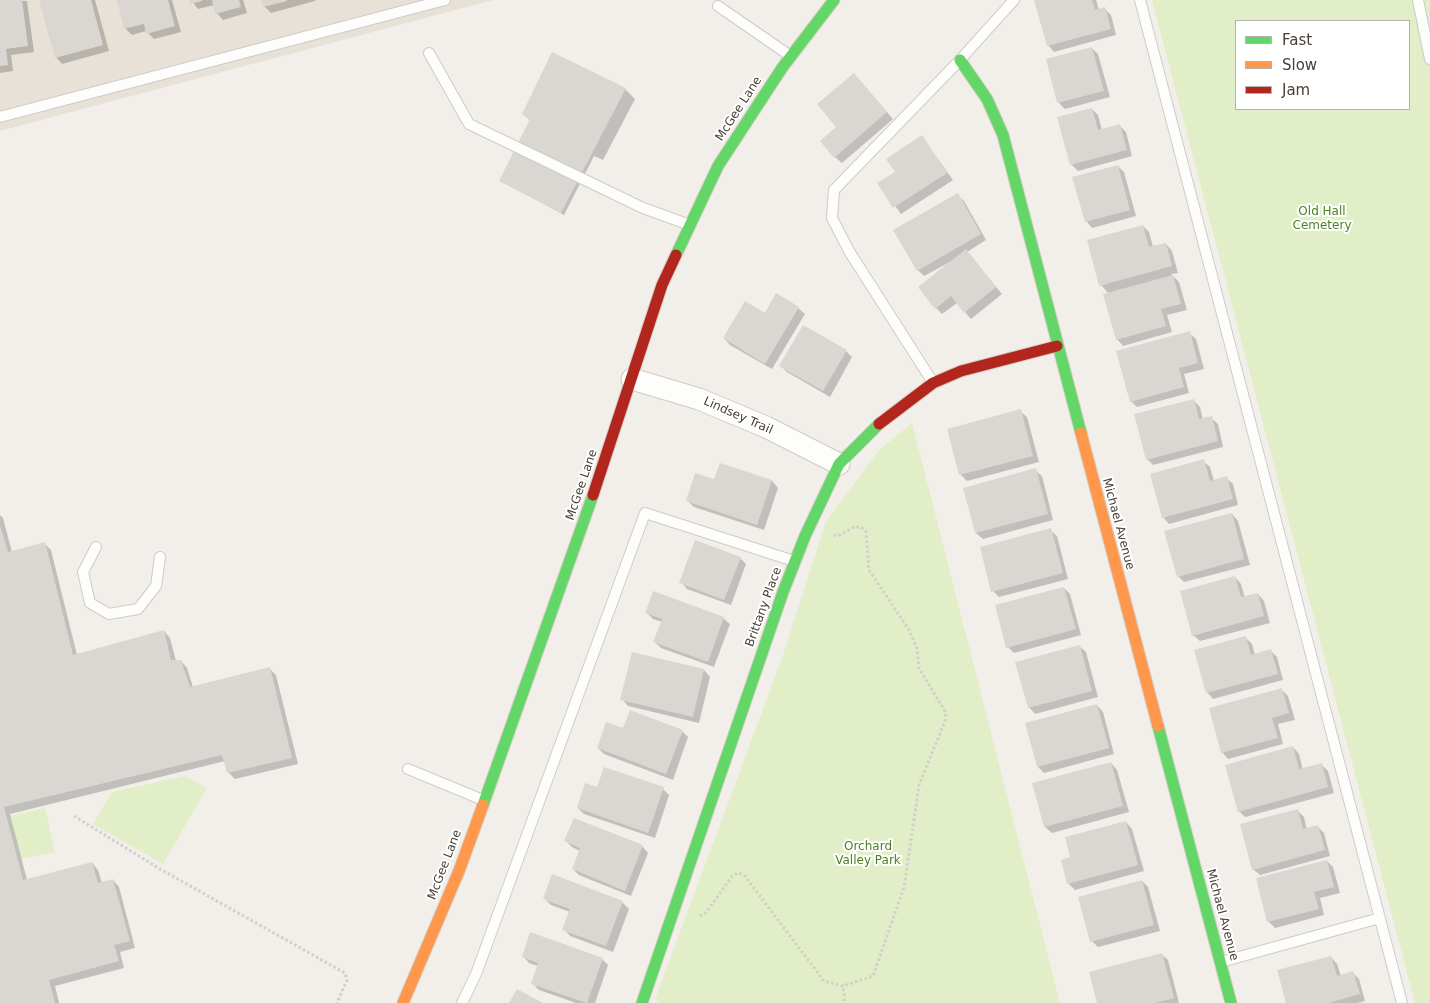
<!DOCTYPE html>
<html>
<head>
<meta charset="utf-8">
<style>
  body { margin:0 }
  #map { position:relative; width:1430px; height:1003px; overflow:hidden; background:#f2efea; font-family:"DejaVu Sans",sans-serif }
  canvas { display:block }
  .legend { position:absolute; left:1235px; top:20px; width:175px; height:90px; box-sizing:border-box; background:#fff; border:1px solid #b6b3ae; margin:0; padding:6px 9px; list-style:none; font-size:15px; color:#494035 }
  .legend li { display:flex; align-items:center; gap:10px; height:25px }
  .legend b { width:25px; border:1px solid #b6b3ae }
</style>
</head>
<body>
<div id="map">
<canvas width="1430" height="1003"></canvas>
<ul class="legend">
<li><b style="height:6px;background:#63d668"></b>Fast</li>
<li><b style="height:6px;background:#ff974d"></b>Slow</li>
<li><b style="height:6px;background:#b3261e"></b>Jam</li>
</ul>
</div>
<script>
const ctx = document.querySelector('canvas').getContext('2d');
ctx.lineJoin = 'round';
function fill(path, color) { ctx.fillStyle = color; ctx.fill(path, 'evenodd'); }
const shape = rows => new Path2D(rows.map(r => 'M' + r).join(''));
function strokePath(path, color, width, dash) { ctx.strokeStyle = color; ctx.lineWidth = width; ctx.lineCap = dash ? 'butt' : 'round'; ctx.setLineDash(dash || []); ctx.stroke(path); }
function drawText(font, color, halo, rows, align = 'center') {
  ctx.font = font + ' "DejaVu Sans",sans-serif'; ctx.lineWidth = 4; ctx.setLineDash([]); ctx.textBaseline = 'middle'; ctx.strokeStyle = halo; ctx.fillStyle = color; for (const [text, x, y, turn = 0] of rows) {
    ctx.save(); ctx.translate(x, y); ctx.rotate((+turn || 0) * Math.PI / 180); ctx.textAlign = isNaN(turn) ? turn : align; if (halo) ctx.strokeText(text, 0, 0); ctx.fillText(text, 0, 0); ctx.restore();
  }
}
const residential = shape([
  [0,0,493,0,0,131]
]);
const green = shape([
  [1152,0,1430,0,1430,1003,1415,1003],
  [1236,21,1409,21,1409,109,1236,109],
  [912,423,1060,1003,659,1003,655,999,781,661,826,521,879,450],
  [185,776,207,788,163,864,93,824,112,792],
  [45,808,55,852,21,859,11,816]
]);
const shadow = shape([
  [0,0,27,1,34,52,11,55,13,71,0,73],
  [41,0,95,0,109,51,62,64,56,57],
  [118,0,172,0,181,32,154,39,146,31,132,35,125,28],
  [191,0,243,0,247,13,223,20,217,13,214,5,198,9],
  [263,0,315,0,315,1,271,13,264,6],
  [1036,0,1096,0,1099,10,1105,9,1111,15,1116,35,1054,52,1048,45],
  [1092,48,1098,54,1110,97,1065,109,1059,103],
  [860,81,893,119,842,163,835,157,838,127],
  [625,89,635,99,603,160,594,156,564,215,500,180,531,121,523,114],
  [1092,109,1098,115,1102,130,1120,126,1126,132,1132,156,1078,171,1071,164],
  [922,137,953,180,901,214,879,184,897,172],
  [1118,166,1124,172,1136,216,1092,228,1086,221],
  [957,195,964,201,986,240,967,252,1002,294,971,319,957,303,942,314,936,308,950,262,924,276,918,270],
  [1143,226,1149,232,1153,247,1166,244,1172,251,1178,273,1171,274,1179,282,1187,310,1167,315,1172,332,1123,346,1117,339,1109,294,1101,285],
  [798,308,805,314,772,369,730,345,724,338,765,315],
  [1189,333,1196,339,1204,369,1184,374,1189,393,1137,407,1131,401],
  [846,351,852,357,830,397,787,372,781,366],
  [1193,400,1200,407,1203,420,1211,418,1218,424,1223,447,1153,465,1147,459],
  [1020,411,1027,417,1039,462,967,481,961,475,949,430],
  [1203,461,1210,467,1214,481,1226,478,1233,484,1238,505,1169,524,1163,517],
  [1035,470,1042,476,1053,520,983,539,976,533],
  [715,480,772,481,778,488,764,530,694,507,687,500],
  [1232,514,1238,521,1250,565,1184,582,1178,576],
  [0,515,3,518,12,552,44,543,51,550,77,655,164,631,170,638,176,661,181,661,187,668,193,687,270,669,276,675,298,764,235,779,228,772,225,761,10,814,27,880,92,863,98,870,102,883,113,880,119,887,135,948,120,952,124,968,55,986,59,1003,0,1003],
  [1050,530,1057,536,1068,579,999,597,993,591],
  [740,558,746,564,731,605,687,589,681,582],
  [1235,577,1241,584,1245,598,1258,594,1264,601,1270,623,1200,641,1193,635],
  [1064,588,1070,594,1081,635,1014,653,1008,647],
  [647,613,723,618,730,624,714,667,661,648,655,642,662,622,653,619],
  [1245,637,1252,644,1255,655,1271,651,1277,657,1283,680,1213,699,1207,692],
  [1079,646,1086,652,1098,697,1035,714,1029,707],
  [633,653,704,670,710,677,699,723,628,706,622,699],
  [1282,690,1288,696,1295,720,1278,724,1283,744,1228,759,1222,752],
  [1097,705,1103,712,1114,754,1044,773,1038,767],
  [624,729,682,731,688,737,673,780,604,754,598,748],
  [1293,747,1299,754,1303,770,1322,765,1328,771,1334,793,1245,817,1239,811],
  [1111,763,1117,770,1129,812,1052,833,1045,827,1034,784],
  [598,789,663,789,669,795,655,838,584,814,578,808],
  [1297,810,1304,817,1307,830,1318,827,1324,833,1330,856,1260,875,1253,869],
  [1126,822,1132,829,1144,871,1075,890,1068,883],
  [566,841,642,846,648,853,631,896,579,875,573,869,580,851,572,847],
  [1327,861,1333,867,1340,893,1320,898,1324,915,1275,928,1269,922,1258,879],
  [1142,881,1148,887,1160,931,1098,947,1092,941],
  [544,898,622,902,629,909,613,952,570,936,564,929,570,912,551,905],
  [1161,954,1168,960,1179,1003,1098,1003],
  [523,956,602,959,608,965,595,1003,576,1003,539,990,532,983,538,966,529,963],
  [1331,957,1337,964,1341,976,1353,973,1359,979,1365,1001,1357,1003,1287,1003]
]);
const building = shape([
  [0,0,22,0,28,46,6,49,8,65,0,66],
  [39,0,91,0,103,45,55,58],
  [117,0,168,0,175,26,146,34,144,24,124,29],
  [189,0,202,0,202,1,190,4],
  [212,0,239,0,241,7,215,14],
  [261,0,287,0,287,1,263,7],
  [1034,0,1092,0,1095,10,1105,7,1111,29,1047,46],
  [1092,47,1104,91,1057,103,1046,59],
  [552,52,626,88,561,213,499,181,530,119,522,114],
  [854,73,887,112,834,158,820,141,836,127,817,104],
  [1092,108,1098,130,1120,124,1127,150,1070,165,1057,117],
  [922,135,947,173,893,208,877,183,895,172,886,159],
  [1118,165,1130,210,1085,222,1072,177],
  [958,193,981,234,917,271,893,230],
  [1143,225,1149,247,1166,243,1172,266,1099,286,1087,240],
  [966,249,996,287,964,313,951,296,935,309,918,287],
  [1173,275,1181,304,1161,309,1166,326,1116,340,1103,294],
  [776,293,799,307,765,364,723,338,745,301,765,313],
  [803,325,847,350,823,391,779,366],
  [1190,331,1198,363,1179,368,1184,387,1130,402,1116,351],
  [1194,399,1199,419,1212,416,1218,441,1146,460,1134,414],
  [1021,409,1033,456,959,475,947,429],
  [1204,459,1210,481,1227,476,1233,499,1162,518,1150,474],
  [720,463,772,480,757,525,686,501,695,473,714,479],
  [1036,468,1048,514,975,533,963,488],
  [1232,513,1244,559,1177,577,1164,531],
  [0,525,8,552,45,542,73,655,164,630,171,660,181,660,190,687,270,667,292,758,227,773,222,755,4,807,23,880,92,862,98,883,113,879,130,941,114,945,119,961,49,980,55,1003,0,1003],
  [1051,528,1063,573,991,592,980,547],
  [695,540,741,557,724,600,679,583],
  [1235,576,1241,597,1258,593,1264,616,1192,636,1180,591],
  [1064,587,1076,629,1006,648,995,605],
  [653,591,724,617,708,662,653,642,662,619,645,613],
  [1246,636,1251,655,1271,649,1278,674,1206,693,1194,650],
  [1080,645,1092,691,1028,708,1015,662],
  [632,652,704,669,693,717,620,700],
  [1282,688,1289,713,1272,718,1278,738,1221,753,1209,708],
  [1097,704,1109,748,1037,767,1025,723],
  [630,710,683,730,666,774,597,748,606,722,623,728],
  [1293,746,1299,769,1322,763,1328,787,1238,812,1225,765],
  [1111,762,1123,806,1044,827,1032,783],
  [604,767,664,787,648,833,577,808,585,783,597,787],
  [1298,809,1303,829,1318,825,1325,850,1252,870,1240,824],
  [574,818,643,845,625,891,572,869,580,848,564,841],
  [1126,821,1138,865,1067,884,1061,860,1070,857,1065,837],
  [1327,860,1334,887,1314,892,1319,909,1267,922,1256,878],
  [552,874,623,901,606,946,562,930,570,909,543,899],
  [1142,880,1154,925,1090,942,1078,897],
  [530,932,603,958,587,1003,531,984,538,963,522,957],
  [1162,953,1174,998,1155,1003,1097,1003,1089,972],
  [1331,956,1337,976,1353,971,1360,994,1328,1003,1286,1003,1277,970],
  [517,989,543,1003,509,1003]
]);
const path = shape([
  [834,535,838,536,854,527,861,527,866,532,869,570,909,630,917,649,919,668,946,713,945,721,919,785,904,887,873,976,843,986],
  [74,816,160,869,345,973,347,980,337,1003],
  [700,916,706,913,732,876,738,873,744,875,824,981,843,986,845,1003]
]);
const lane = shape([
  [1140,0,1402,1003],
  [1418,0,1430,59],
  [718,6,789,55],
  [429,53,469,124,643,208,690,225],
  [0,117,445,0],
  [932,381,849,251,832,218,834,190,960,60,1014,0],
  [96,547,83,572,90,603,109,614,138,609,156,586,160,557],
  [408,769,483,800],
  [1221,962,1380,918],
  [462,1003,476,974,645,513,794,561]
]);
const street = shape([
  [632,379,699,399,766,427,839,464]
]);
const fast = shape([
  [960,60,987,99,1003,135,1081,433],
  [676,255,718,166,782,68,834,0],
  [1158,726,1231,1003],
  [483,805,593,495],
  [642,1003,783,592,805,536,839,464,879,424]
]);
const slow = shape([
  [1081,433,1158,726],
  [403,1003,459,871,483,805]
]);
const jam = shape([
  [879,424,933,383,961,371,1057,346],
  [593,495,662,285,676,255]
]);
const streetNames = [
  ["McGee Lane",739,109,-57],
  ["Lindsey Trail",738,416,24],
  ["McGee Lane",582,485,-71],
  ["Michael Avenue",1118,524,75],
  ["Brittany Place",764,607,-70],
  ["McGee Lane",445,865,-69],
  ["Michael Avenue",1222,915,75]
];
const parkNames = [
  ["Old Hall",1322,212],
  ["Cemetery",1322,226],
  ["Orchard",868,847],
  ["Valley Park",868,861]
];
fill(residential, '#e7e1d7');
fill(green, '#e1eec7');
fill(shadow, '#0003');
fill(building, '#dad6d1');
strokePath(lane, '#cfcbc6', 12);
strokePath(street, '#cfcbc6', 23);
strokePath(fast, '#d4cec1', 13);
strokePath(slow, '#d4cec1', 13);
strokePath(jam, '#d4cec1', 13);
strokePath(path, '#d2cfca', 3, [2.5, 2.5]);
strokePath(lane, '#fdfdfc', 10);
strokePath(street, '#fdfdfc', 21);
strokePath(fast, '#63d668', 11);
strokePath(slow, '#ff974d', 11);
strokePath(jam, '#b3261e', 11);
drawText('12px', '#494035', '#fff', streetNames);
drawText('12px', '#4b8221', '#fff', parkNames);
</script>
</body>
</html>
